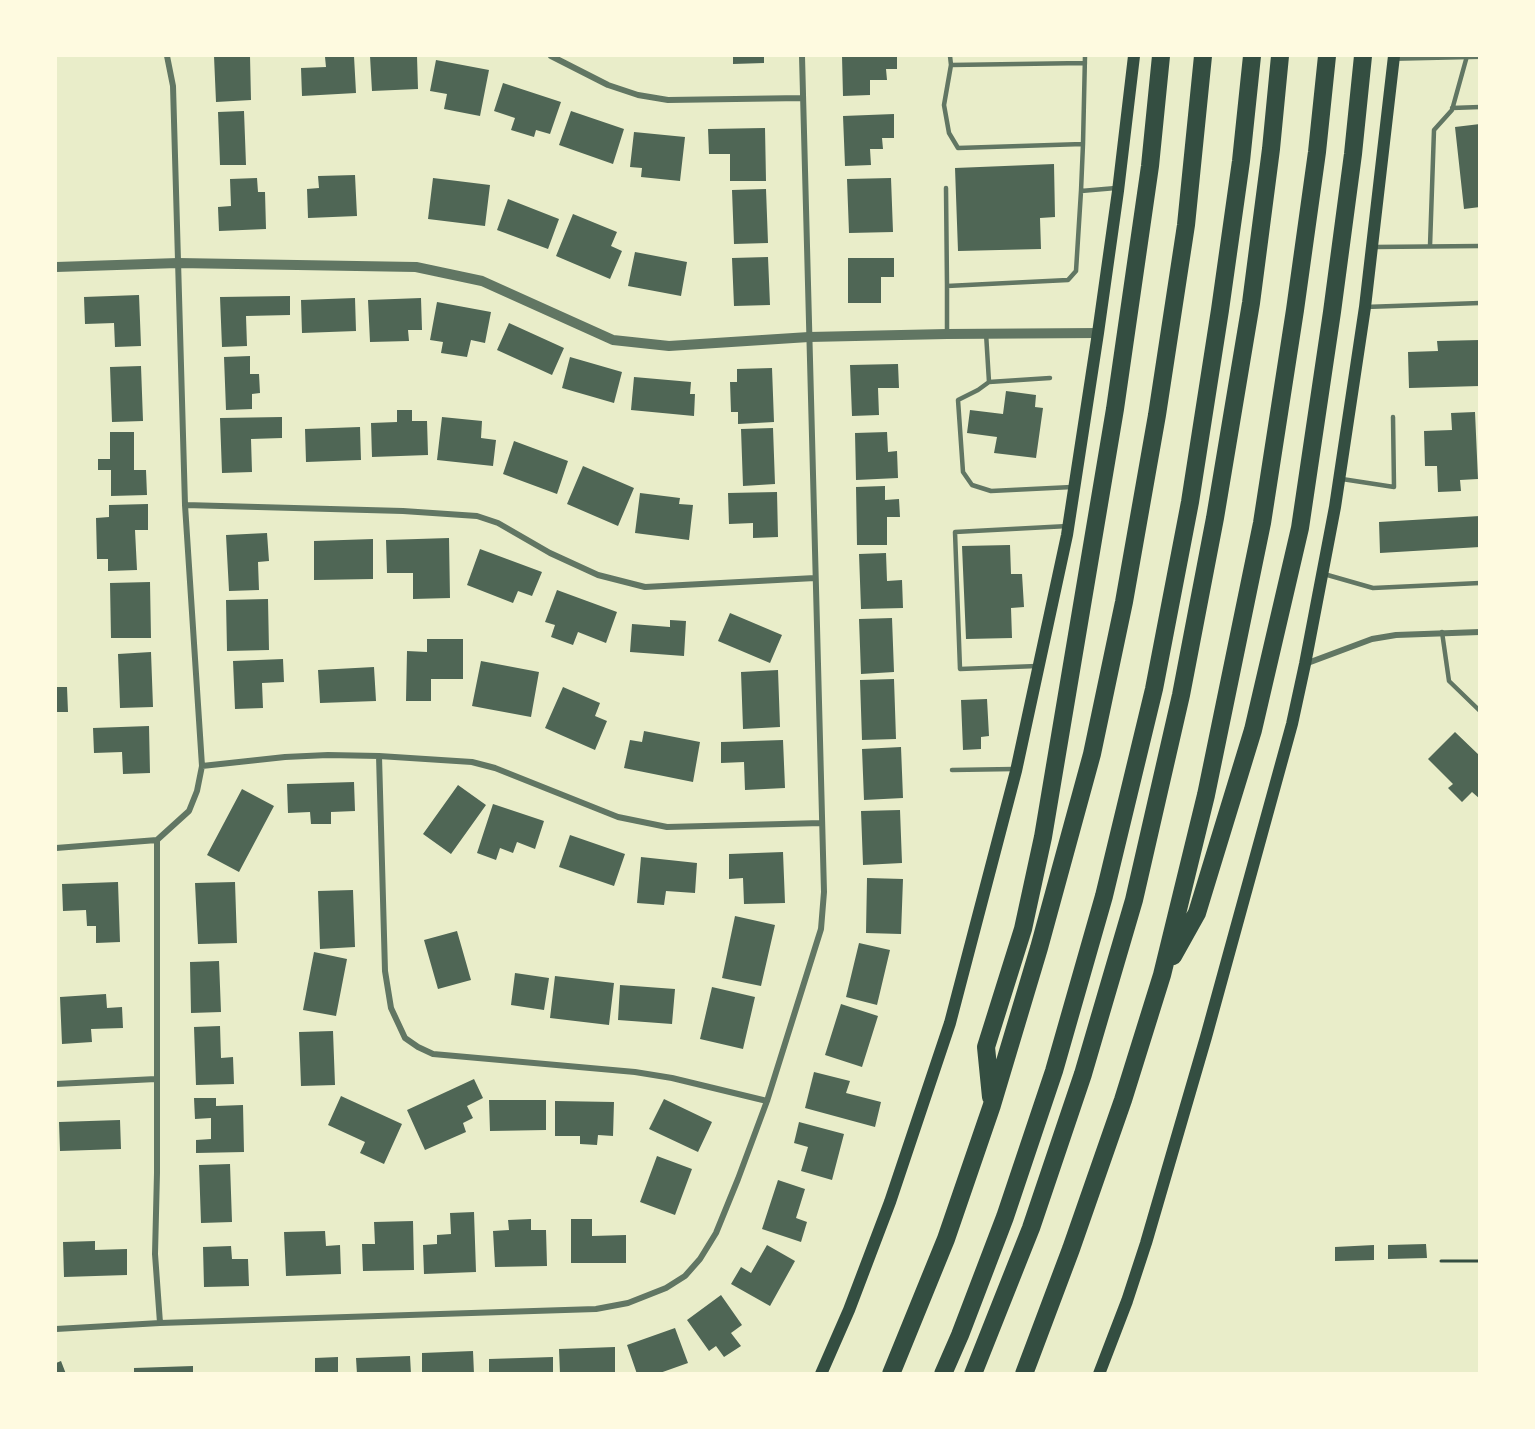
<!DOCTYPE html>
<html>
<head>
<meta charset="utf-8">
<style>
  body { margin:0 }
  #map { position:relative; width:1535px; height:1429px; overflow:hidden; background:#e9edc9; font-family:"Open Sans",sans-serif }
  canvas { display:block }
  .frame { position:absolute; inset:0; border:57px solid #fefae0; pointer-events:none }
</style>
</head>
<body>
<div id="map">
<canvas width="1535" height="1429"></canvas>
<div class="frame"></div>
</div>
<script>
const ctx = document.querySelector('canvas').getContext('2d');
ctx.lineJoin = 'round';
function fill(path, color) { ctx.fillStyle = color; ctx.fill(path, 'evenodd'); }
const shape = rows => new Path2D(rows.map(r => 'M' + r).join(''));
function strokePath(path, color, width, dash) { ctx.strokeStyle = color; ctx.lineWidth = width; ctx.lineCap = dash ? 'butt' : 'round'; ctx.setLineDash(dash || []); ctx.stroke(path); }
const building = shape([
  [214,56,250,56,251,100,216,102],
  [354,56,356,93,302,96,301,68,326,67,325,57],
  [370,56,417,56,418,89,372,91],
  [733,56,764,56,764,63,733,64],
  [842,56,897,56,897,69,886,69,887,80,870,80,870,95,843,96],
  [436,60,489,70,480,116,444,109,447,94,430,91],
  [503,83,561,102,550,134,536,130,534,137,511,130,515,118,494,111],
  [244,111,246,165,220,165,218,112],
  [571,111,624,129,613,164,559,145],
  [894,114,894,138,882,138,883,149,870,149,871,165,845,166,843,116],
  [1480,124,1480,207,1464,209,1455,127],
  [765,128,766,181,730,181,730,154,709,154,708,129],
  [634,132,685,137,680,181,641,177,642,168,630,167],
  [1054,164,1055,217,1040,218,1041,249,958,251,955,168],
  [355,175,357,216,308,218,307,189,319,188,318,176],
  [257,178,258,192,265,192,266,229,219,231,218,207,231,206,230,179],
  [433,178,490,185,485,226,428,219],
  [891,178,893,232,849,233,847,179],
  [766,189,768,243,734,244,732,190],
  [508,199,559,219,548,249,497,230],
  [573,214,617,232,611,246,622,251,610,279,556,256],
  [635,252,687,262,681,296,628,286],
  [768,257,770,305,734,306,732,258],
  [848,258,894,258,894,277,881,277,881,303,848,303],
  [139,295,141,346,115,347,114,323,85,324,84,297],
  [290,296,290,315,246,316,247,346,222,347,220,297],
  [355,298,356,331,302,333,301,300],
  [421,298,422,330,408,330,409,341,370,342,368,300],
  [437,302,491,312,485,343,471,340,467,357,441,353,443,342,430,340],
  [509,323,564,348,552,375,497,350],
  [1480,340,1480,386,1409,388,1408,352,1438,351,1437,341],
  [250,356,250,374,259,374,260,393,252,394,252,409,226,410,224,357],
  [570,357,622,372,614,403,562,388],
  [898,364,899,388,878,388,879,415,852,416,850,365],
  [141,366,143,421,112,422,110,367],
  [772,368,774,422,738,424,738,412,731,412,730,382,737,382,737,369],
  [634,377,691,382,690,394,695,394,694,416,631,410],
  [1006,391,1036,395,1035,407,1043,408,1036,458,994,453,997,437,967,433,970,410,1003,414],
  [397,410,412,410,412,421,427,421,428,455,372,457,371,423,397,422],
  [1475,412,1478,479,1460,480,1461,491,1438,492,1437,466,1425,466,1424,431,1452,430,1451,413],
  [282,417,282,438,251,439,252,472,222,473,220,418],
  [442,417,482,421,481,438,496,440,493,466,437,460],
  [360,427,361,460,306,462,305,429],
  [773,428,775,484,743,486,741,429],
  [110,432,134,432,134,470,146,470,147,495,111,496,111,470,98,470,98,459,110,459],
  [887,432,888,452,897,451,898,478,856,480,855,433],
  [514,441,568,461,557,494,503,474],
  [583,466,634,488,618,526,567,504],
  [885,486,885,500,899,499,900,517,887,517,887,545,857,545,856,487],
  [777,492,778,537,753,538,753,523,729,524,728,493],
  [640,493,680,498,679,504,693,505,689,540,635,533],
  [148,504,148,530,135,530,137,570,108,571,108,559,97,559,96,518,109,517,109,505],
  [1480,516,1480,547,1380,553,1379,522],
  [267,533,269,561,258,562,259,590,229,591,226,535],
  [449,538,450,598,413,599,413,573,387,573,386,540],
  [373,539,373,579,314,580,314,541],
  [1010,545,1011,574,1022,574,1024,607,1011,608,1012,638,966,639,962,546],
  [480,549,542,572,532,596,518,591,513,603,467,585],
  [886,553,887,581,902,580,903,608,861,609,859,554],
  [150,582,151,638,111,638,110,583],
  [557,590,617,612,606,643,578,632,573,645,551,637,555,625,545,622],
  [268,599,269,650,227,651,226,600],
  [730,613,782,635,770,663,718,641],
  [892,618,894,672,861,674,859,619],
  [670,620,686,621,684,656,630,652,632,624,670,627],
  [427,639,463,639,463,679,431,679,431,701,406,701,407,651,427,652],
  [151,652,153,707,120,708,118,654],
  [283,659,284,682,262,683,263,708,235,709,233,661],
  [481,661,539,672,531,717,472,706],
  [374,667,376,701,320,703,318,670],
  [778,670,780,727,743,729,741,672],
  [894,679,896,739,862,740,860,680],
  [56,687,67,687,68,712,56,712],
  [563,687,600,703,595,716,607,721,595,750,545,728],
  [987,699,989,736,981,737,981,749,963,750,961,700],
  [149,726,150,773,123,774,122,752,94,753,93,728],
  [644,731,700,742,693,782,624,768,630,740,642,742],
  [1455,732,1480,756,1480,799,1472,792,1462,802,1448,788,1453,784,1428,759],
  [783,740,785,788,745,790,744,762,721,763,721,742],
  [901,747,903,798,864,800,862,749],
  [354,782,355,811,331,812,331,824,311,824,310,812,288,813,287,784],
  [458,785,486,805,451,854,423,834],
  [242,789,274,806,239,872,207,855],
  [493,804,544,821,535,849,517,842,513,853,500,848,496,860,477,853],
  [900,810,902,863,863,865,861,811],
  [570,835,625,854,614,886,559,867],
  [783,852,785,903,744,904,743,878,729,879,729,854],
  [641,857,697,863,695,893,666,891,664,905,637,903],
  [867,878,903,879,901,934,866,933],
  [118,882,120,942,96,943,96,926,87,926,86,910,63,911,62,884],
  [235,882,237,943,198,944,195,883],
  [353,890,355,947,320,949,318,891],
  [735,916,775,925,761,986,722,978],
  [457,931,471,980,438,989,424,940],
  [859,943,890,950,877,1005,846,997],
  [314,952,347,959,336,1016,303,1010],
  [219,961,221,1012,191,1013,190,962],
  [515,973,549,978,544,1010,511,1005],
  [555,976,614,983,609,1025,550,1018],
  [620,985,675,989,672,1024,618,1020],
  [712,987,755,997,743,1049,700,1039],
  [106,994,107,1008,122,1007,123,1028,91,1029,92,1042,62,1044,60,997],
  [841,1004,878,1016,862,1067,825,1055],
  [220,1026,221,1058,233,1057,234,1084,196,1085,194,1027],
  [333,1031,335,1085,301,1086,299,1032],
  [814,1072,850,1081,846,1093,881,1102,875,1127,805,1108],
  [474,1079,483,1098,467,1106,473,1118,463,1123,466,1132,425,1150,407,1110],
  [341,1096,402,1124,384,1164,360,1153,365,1142,328,1125],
  [194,1098,216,1098,216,1106,243,1105,244,1152,196,1153,196,1140,211,1139,211,1118,195,1119],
  [664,1099,712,1122,698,1152,649,1129],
  [489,1100,546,1100,546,1130,490,1131],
  [555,1101,614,1102,613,1136,598,1135,597,1145,580,1144,580,1136,555,1136],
  [120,1120,121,1149,60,1151,59,1122],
  [799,1122,844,1134,832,1180,801,1171,808,1147,794,1143],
  [657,1156,692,1169,675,1215,640,1202],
  [230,1164,232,1222,201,1223,199,1165],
  [778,1180,805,1189,796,1218,807,1222,801,1242,762,1229],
  [474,1212,476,1272,424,1274,423,1245,437,1244,437,1235,451,1234,450,1213],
  [531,1219,531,1230,546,1230,547,1266,495,1267,493,1231,509,1230,508,1220],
  [571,1219,592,1219,592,1236,626,1235,626,1263,571,1263],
  [413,1221,414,1270,363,1271,362,1244,375,1244,374,1222],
  [325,1231,326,1246,340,1245,341,1274,286,1276,284,1232],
  [95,1241,95,1250,127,1249,127,1275,64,1277,63,1242],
  [1426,1244,1427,1258,1388,1259,1388,1245],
  [767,1245,795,1261,770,1306,731,1284,741,1267,751,1273],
  [1374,1245,1374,1260,1335,1261,1335,1247],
  [231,1246,232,1259,248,1259,249,1286,204,1287,203,1247],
  [721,1295,742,1325,731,1333,741,1346,724,1357,716,1346,709,1351,687,1320],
  [675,1328,688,1363,657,1374,637,1374,627,1345],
  [615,1347,615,1374,560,1374,559,1349],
  [473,1351,474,1374,422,1374,422,1353],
  [410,1356,411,1374,357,1374,356,1358],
  [338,1357,338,1374,315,1374,315,1358],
  [553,1357,553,1374,489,1374,489,1359],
  [61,1361,66,1374,56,1374,56,1363],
  [193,1366,193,1374,134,1374,134,1368]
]);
const path = shape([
  [1441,1261,1480,1261]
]);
const service = shape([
  [950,56,951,65,944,105,949,133,958,148,1083,144,1081,191],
  [951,65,1085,63],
  [1452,108,1480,107],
  [1083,144,1085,56],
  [946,188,947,286],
  [1430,246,1434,130,1452,110,1467,56],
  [1374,247,1480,246],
  [1365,307,1480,303],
  [947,333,947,286,1068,280,1076,271,1081,191,1116,188],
  [986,333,989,382,978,390,958,400,963,472,972,485,991,491,1072,487],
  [989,382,1050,378],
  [1342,479,1394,487,1393,417],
  [1324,574,1373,588,1480,583],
  [1442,632,1449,681,1480,711],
  [1037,666,960,669,955,532,1068,526],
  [952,770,1014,769]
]);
const minor = shape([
  [551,56,608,85,638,95,668,100,803,98],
  [1394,58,1480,56],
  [185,505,403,511,477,516,498,523,550,553,598,575,645,587,815,578],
  [1305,664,1372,639,1396,635,1480,632],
  [379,756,385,971,391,1008,405,1038,418,1047,433,1054,635,1072,672,1078,767,1101],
  [202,766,285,757,328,755,379,756,472,762,495,768,618,817,667,827,822,823],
  [56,848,157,840],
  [56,1084,156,1079],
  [160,1323,155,1254,157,1173,157,840,189,811,197,791,202,766,185,505,173,86,167,56],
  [56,1329,160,1323,596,1309,628,1303,666,1288,685,1276,700,1259,716,1233,738,1179,767,1101,821,929,824,892,802,56]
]);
const tertiary = shape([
  [56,267,178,263,416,267,482,281,613,340,669,346,809,337,947,334,1098,333]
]);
const secondary = shape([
  [821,1374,849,1310,890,1202,950,1023,1016,771,1067,535,1098,333,1118,191,1134,56],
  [1099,1374,1127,1301,1146,1243,1206,1037,1292,724,1305,664,1335,507,1365,307,1394,56]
]);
const motorway = shape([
  [1173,956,1197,913,1253,730,1300,528,1332,312,1353,154,1363,56],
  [991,1097,986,1047,1023,929,1043,837,1115,409,1150,166,1161,56],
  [891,1374,946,1239,992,1105,1039,948,1092,754,1124,602,1157,415,1186,225,1203,56],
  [943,1374,960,1335,1005,1217,1054,1071,1104,896,1154,689,1190,502,1220,310,1241,161,1252,56],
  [973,1374,1031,1228,1083,1074,1134,900,1181,695,1215,518,1251,303,1271,149,1280,56],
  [1024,1374,1071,1249,1123,1100,1162,975,1206,795,1262,523,1295,310,1317,152,1327,56]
]);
fill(building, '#4f6655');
strokePath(path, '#344e41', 3);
strokePath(service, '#617663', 4.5);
strokePath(minor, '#617663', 6);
strokePath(tertiary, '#617663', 10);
strokePath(secondary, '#344e41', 12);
strokePath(motorway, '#344e41', 18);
</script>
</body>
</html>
